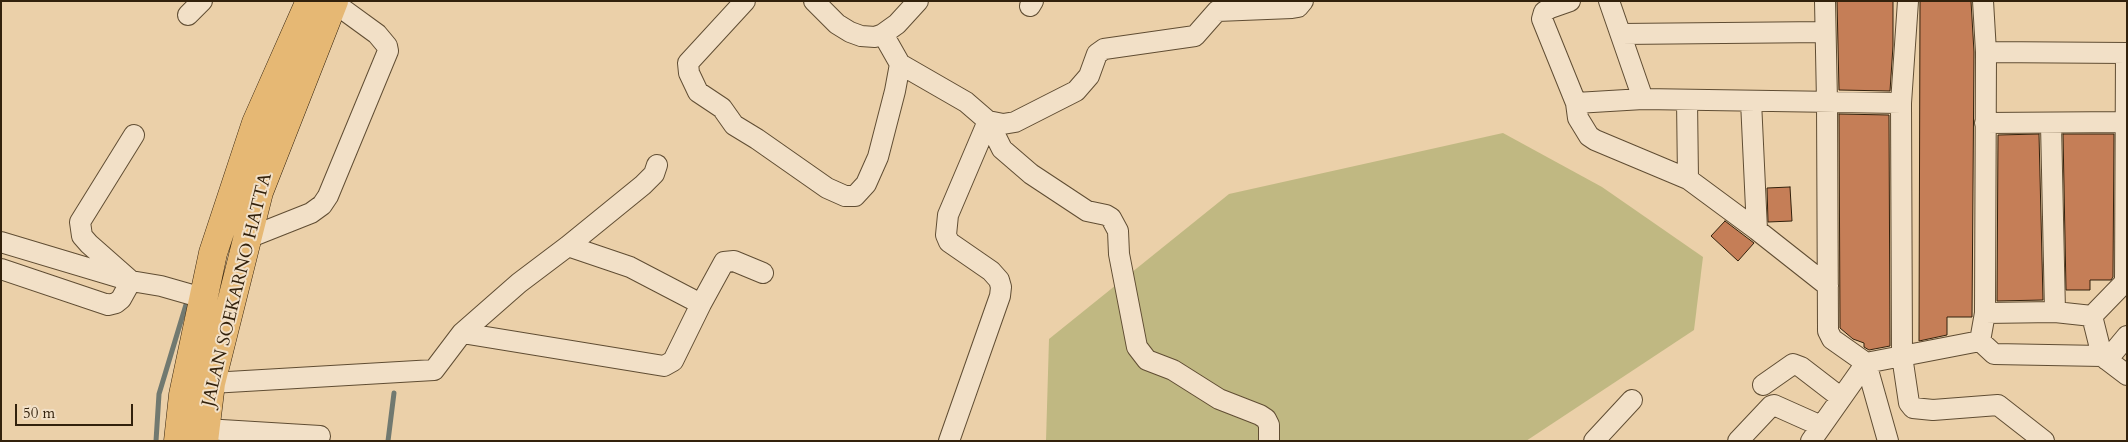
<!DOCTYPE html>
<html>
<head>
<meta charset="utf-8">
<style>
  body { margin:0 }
  #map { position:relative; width:2128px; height:442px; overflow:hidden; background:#ebd0a9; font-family:Cardo,serif }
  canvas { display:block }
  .frame { position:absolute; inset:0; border:2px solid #32210c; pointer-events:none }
  .scale { position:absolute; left:15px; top:404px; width:118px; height:22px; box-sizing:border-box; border:2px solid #32210c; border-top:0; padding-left:6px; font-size:15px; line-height:18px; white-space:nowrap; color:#32210c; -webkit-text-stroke:4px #f2e0c7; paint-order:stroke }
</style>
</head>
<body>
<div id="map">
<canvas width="2128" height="442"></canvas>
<div class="frame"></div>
<div class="scale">50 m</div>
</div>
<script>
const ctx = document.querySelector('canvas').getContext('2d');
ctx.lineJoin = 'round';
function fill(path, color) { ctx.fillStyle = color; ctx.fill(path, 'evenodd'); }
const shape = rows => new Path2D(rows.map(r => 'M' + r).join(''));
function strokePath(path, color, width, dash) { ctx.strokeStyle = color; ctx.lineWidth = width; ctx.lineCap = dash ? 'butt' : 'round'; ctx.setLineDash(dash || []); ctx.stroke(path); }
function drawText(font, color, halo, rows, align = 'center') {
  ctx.font = font + ' Cardo,serif'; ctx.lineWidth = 4; ctx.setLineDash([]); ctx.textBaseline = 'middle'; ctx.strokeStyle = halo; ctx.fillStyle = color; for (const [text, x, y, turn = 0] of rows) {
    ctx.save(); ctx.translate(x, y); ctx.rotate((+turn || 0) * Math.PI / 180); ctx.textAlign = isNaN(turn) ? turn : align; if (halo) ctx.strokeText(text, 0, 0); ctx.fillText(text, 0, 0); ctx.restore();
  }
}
const green = shape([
  [1503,133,1602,187,1703,257,1694,330,1526,441,1046,441,1049,339,1229,194]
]);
const stream = shape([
  [156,441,159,394,188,298],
  [388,441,394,393]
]);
const building = shape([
  [1837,1,1893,1,1893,46,1890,91,1839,90,1837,1],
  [1920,1,1971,1,1974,52,1972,317,1947,317,1947,335,1919,341,1920,1],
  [1839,114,1889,115,1890,346,1869,350,1864,347,1864,343,1853,339,1840,328,1839,114],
  [2039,134,2043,300,1997,301,1998,135,2039,134],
  [2063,134,2114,134,2113,277,2111,280,2090,280,2090,290,2066,290,2063,134],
  [1790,187,1792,221,1768,222,1767,188,1790,187],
  [1725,221,1754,243,1738,261,1711,236,1725,221]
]);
const minor = shape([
  [745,1,688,63,689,73,698,92,722,108,734,125,757,139,827,188,845,196,855,196,866,184,878,157,895,91,900,64,883,34],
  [814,1,837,24,850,32,861,36,875,37,883,34,897,24,918,1],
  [1570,1,1550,8,1544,12,1542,19,1576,103,1578,118,1589,136,1595,140,1688,179,1757,230,1828,286],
  [1609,1,1643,99],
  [1825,1,1827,102,1828,331,1832,339,1866,363,1888,441],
  [1908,1,1901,103,1902,356,1909,403,1913,408,1933,410,1998,405,2044,441],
  [1030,6,1033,1],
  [188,15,202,1],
  [1621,34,1825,32],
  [1986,52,2127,53],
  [900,64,966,102,988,121,1002,149,1031,174,1087,211,1106,215,1111,218,1118,231,1119,254,1137,347,1147,360,1173,370,1219,399,1260,415,1266,419,1269,425,1269,441],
  [1687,100,1688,179],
  [1751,101,1757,230],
  [1576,103,1643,99,1901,103],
  [1985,123,2127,122],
  [2051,124,2055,312],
  [248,238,311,213,322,205,328,196,388,51,387,46,377,34,333,2],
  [1,242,131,281,161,286,203,298],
  [568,246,630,267,701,304],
  [1,269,108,305,116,303,121,299,131,281,89,244,82,236,80,222,134,135],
  [2125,282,2126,53],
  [1985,313,2055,312,2092,316,2127,280],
  [2092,316,2102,356,2127,375],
  [462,333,664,366,673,361,701,304,724,262,734,261,763,273],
  [1980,341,1985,313,1986,52,1983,1],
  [1980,341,1994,354,2102,356],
  [2107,360,2127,336],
  [211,383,434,370,462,333,519,283,568,246,643,185,654,174,657,165],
  [1763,385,1793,364,1801,367,1840,397],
  [205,429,320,436],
  [949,441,1000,296,1001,287,999,280,991,271,949,242,946,235,948,215,988,121,1003,124,1015,122,1076,91,1089,76,1097,54,1104,49,1195,36,1217,11,1292,8,1298,7,1303,1],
  [1594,441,1632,400],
  [1738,441,1771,406,1774,405,1821,426],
  [1811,441,1866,363,1980,341]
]);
const highway = shape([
  [178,441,183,395,213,253,256,123,310,1],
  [204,441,211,383,259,192,334,1]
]);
const streetNames = [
  ["JALAN SOEKARNO HATTA",238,290,-76]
];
fill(green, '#c0b882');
strokePath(stream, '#717970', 5);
fill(building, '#c57e57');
strokePath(building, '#32210c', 1);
strokePath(minor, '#604d33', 22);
strokePath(highway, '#32210c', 29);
strokePath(minor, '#f2e0c7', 20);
strokePath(highway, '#e6b874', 28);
drawText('18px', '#32210c', '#f2e0c7', streetNames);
</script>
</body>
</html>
